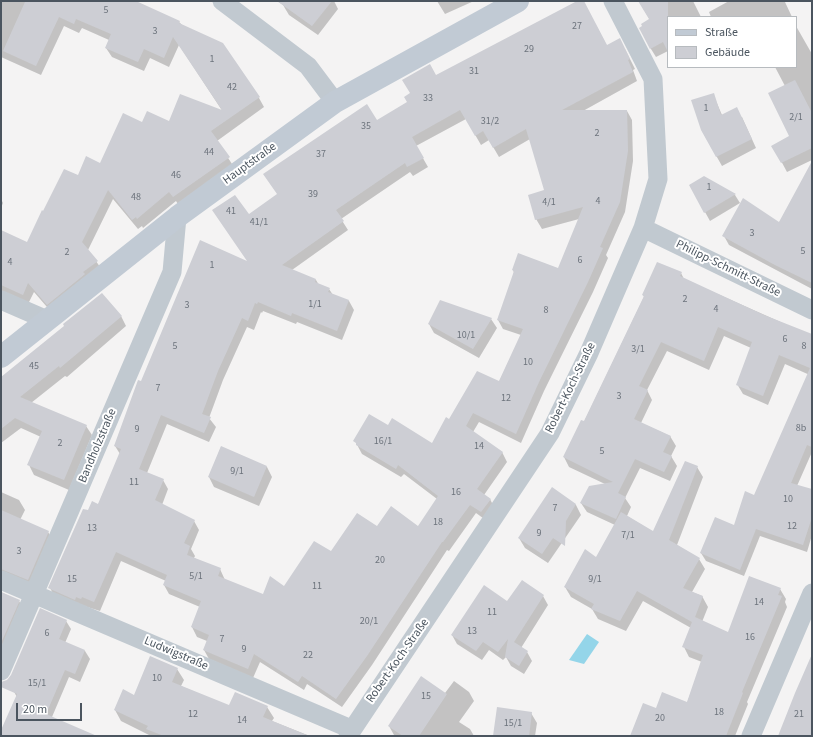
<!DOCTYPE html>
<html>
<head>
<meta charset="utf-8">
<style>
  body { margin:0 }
  #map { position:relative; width:813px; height:737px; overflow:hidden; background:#f4f3f3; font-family:"Source Sans 3",sans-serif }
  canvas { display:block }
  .frame { position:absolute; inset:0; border:2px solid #4b555f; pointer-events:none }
  .legend { position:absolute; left:667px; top:16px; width:130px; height:52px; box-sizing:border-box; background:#fff; border:1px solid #b7bbbf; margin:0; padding:5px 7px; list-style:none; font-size:12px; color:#4b555f }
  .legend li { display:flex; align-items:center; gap:8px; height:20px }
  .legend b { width:20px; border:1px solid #b7bbbf }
  .scale { position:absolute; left:16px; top:703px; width:66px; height:18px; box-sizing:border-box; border:2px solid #4b555f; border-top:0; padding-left:5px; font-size:12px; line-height:14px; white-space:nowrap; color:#4b555f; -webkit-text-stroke:3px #fff; paint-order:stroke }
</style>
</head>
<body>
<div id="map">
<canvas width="813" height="737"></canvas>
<div class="frame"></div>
<ul class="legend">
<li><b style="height:5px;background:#c1cad4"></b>Straße</li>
<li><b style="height:11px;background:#cdced4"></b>Gebäude</li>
</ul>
<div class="scale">20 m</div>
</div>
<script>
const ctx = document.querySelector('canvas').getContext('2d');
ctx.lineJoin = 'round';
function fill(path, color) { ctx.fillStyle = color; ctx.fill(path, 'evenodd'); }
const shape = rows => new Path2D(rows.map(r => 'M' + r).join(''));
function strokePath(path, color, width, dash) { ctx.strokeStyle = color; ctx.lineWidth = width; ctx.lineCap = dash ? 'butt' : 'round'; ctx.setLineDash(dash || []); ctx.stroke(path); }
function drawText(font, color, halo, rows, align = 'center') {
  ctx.font = font + ' "Source Sans 3",sans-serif'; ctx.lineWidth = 4; ctx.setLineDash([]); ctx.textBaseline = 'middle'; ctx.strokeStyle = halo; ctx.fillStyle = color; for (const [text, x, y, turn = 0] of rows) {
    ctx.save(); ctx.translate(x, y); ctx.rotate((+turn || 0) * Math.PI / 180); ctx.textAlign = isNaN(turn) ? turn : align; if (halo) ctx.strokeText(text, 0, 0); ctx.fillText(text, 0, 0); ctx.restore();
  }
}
const water = shape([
  [587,634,599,642,584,664,569,660]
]);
const shadow = shape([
  [1,1,132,1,179,22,259,98,264,107,217,141,234,167,179,206,176,201,143,228,142,226,138,229,113,199,88,250,103,271,53,314,34,292,28,304,1,291,1,231,28,243,44,212,78,176,100,164,143,123,170,122,223,112,179,45,169,67,150,58,144,71,112,57,106,48,109,40,82,28,79,33,64,26,41,75,1,57],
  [277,1,334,1,338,9,318,35,289,15,283,5],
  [437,1,474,1,445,14],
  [579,1,583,1,607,46,625,49,635,69,633,70,637,81,583,111,627,111,632,120,633,161,625,212,606,255,608,258,593,292,544,391,521,443,479,422,473,432,502,452,507,462,484,495,490,499,495,509,487,521,476,513,449,551,447,550,372,665,342,707,307,684,304,690,260,662,253,678,209,659,204,650,207,641,197,637,192,627,200,607,169,594,164,585,166,581,121,561,100,611,55,597,50,588,88,512,98,505,120,454,115,446,141,383,248,263,249,216,377,121,408,102,436,76],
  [466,119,481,145,489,140,499,157,530,139,545,190,536,219,542,229,579,219,559,270,513,270,514,273,498,320,503,329,521,335,499,382,449,421,432,444,388,426,355,441,362,454,401,477,404,474,437,499,418,527,377,527,331,553,284,587,263,595,225,580,220,569,194,558,195,556,191,549,199,530,194,521,162,505,168,489,163,480,147,473,167,424,209,442,216,427,209,418,223,380,247,327,254,330,261,312,262,313,263,311,296,324,297,322,342,340,354,310,349,301,333,295,329,289,319,285,316,280,292,270,348,230,341,219,410,172,413,176,428,167,416,146],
  [639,1,693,1,701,17,668,17,668,51,656,57,651,49,650,20],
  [729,1,787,1,785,2,792,17,711,17,709,12],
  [796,26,812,54,812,160,787,172,773,146,791,137,785,86,775,67,796,67],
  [713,94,722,115,742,117,756,148,722,166,701,129],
  [812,163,812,289,729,245,724,236,779,223],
  [704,178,735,195,740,203,710,221,690,185],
  [1,199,3,203,1,208],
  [681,273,684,279,812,336,812,376,785,364,768,405,743,394,737,384,751,348,724,336,709,370,667,351,647,390,652,400,641,423,670,436,676,446,671,456,677,466,670,481,640,468,625,498,631,507,627,516,653,532,697,467,703,477,677,545,699,559,705,569,692,592,702,596,708,607,702,622,728,634,780,589,786,599,785,602,787,607,747,702,748,704,735,736,631,736,657,709,687,703,702,662,689,657,684,647,691,628,643,601,626,631,598,619,592,609,571,597,565,587,596,558,615,525,587,512,581,503,605,484,569,467,564,457,584,422,644,297,643,295],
  [121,316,126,326,67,377,65,376,31,403,86,426,92,435,69,490,34,475,29,465,41,437,21,428,1,443,1,384],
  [491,319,497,328,479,358,434,333,429,324],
  [812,388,812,452,797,486,812,490,812,535,807,552,760,536,744,576,706,561,701,553,735,526,755,496],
  [221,447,267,467,272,477,259,506,214,487,209,477],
  [553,489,576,505,581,515,548,563,525,548,519,538],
  [1,492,19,500,25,510,20,520,48,532,54,542,34,589,1,581],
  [1,592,19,601,25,611,1,659],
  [543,596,548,605,521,648,527,652,532,661,524,674,511,666,506,657,503,660,489,650,482,660,457,644,452,635,507,602],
  [66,621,71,629,65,643,85,651,90,659,80,682,69,677,52,717,81,736,1,736,17,697,14,692],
  [177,669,184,680,181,686,230,707,267,707,274,718,272,721,310,736,151,736,121,721,115,710],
  [454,681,469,692,474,701,459,722,470,729,474,736,394,735,389,726,445,693],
  [531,713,537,723,535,736,494,736]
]);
const building = shape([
  [22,1,136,1,180,21,179,23,223,43,260,97,211,131,230,157,173,197,169,192,137,219,136,217,132,220,108,190,82,242,98,261,83,272,85,274,47,305,28,283,23,295,1,285,1,230,27,242,42,210,43,211,64,169,78,175,86,156,100,163,123,113,142,122,147,111,169,121,180,94,222,110,173,37,164,58,144,49,138,62,105,48,111,34,76,19,74,24,59,17,36,66,3,51,25,2],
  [277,1,332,1,312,26],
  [577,1,584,1,607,45,620,38,630,59,628,60,633,72,562,110,627,110,628,151,620,202,600,247,603,248,588,282,539,382,516,434,473,413,466,426,503,452,477,489,491,499,481,512,470,505,443,542,442,542,367,656,336,699,302,676,298,682,254,654,248,669,203,650,209,635,191,627,201,601,163,585,167,575,116,552,94,602,82,597,81,599,76,597,75,600,48,588,83,509,88,510,92,501,98,504,121,449,114,446,138,380,141,381,200,240,247,261,212,210,235,195,249,214,277,194,263,174,367,104,377,120,407,102,404,97,410,93,402,80,430,64,436,75],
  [460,110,475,136,483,131,493,148,526,129,544,190,528,195,535,220,583,207,558,268,518,253,512,270,514,271,497,320,523,329,499,381,477,371,449,419,446,417,432,443,392,418,388,425,369,414,353,441,356,443,356,445,396,469,398,465,438,496,418,526,391,506,377,526,357,513,331,551,314,541,284,586,270,576,263,594,218,576,221,568,187,555,190,546,184,543,195,520,155,500,164,479,139,469,161,415,204,433,211,417,202,414,218,371,242,318,248,321,255,303,257,304,258,302,291,316,292,313,337,331,349,300,328,292,330,288,315,282,316,279,282,265,344,221,336,210,405,163,407,167,424,158,412,137],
  [638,1,668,1,668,52,663,42,650,49,639,28,642,26,641,24,649,19],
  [795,80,812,113,812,148,781,163,771,146,789,136,768,93],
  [714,93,721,115,737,107,752,139,716,157,701,130,691,100],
  [812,161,812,283,775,265,722,236,743,198,779,222],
  [704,176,736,194,704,213,689,185],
  [657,262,682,272,680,276,764,315,812,334,812,447,807,445,791,483,812,489,812,517,803,545,756,529,740,570,700,553,715,517,734,525,745,491,754,495,810,368,779,355,763,396,736,385,752,342,718,327,704,361,661,342,639,386,648,390,634,419,671,436,663,452,672,456,664,472,635,459,618,493,626,497,616,519,580,503,589,486,613,482,563,457,581,420,584,421,644,296,642,295],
  [102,293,122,316,60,368,59,366,20,397,87,425,64,480,27,465,42,431,15,418,1,429,1,377,64,326,63,324],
  [440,300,492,318,473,349,428,324],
  [221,446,267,466,254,497,208,477],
  [685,461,698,466,669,540,700,558,683,588,703,596,695,617,728,632,749,576,781,588,778,595,782,596,742,692,743,693,726,736,630,736,643,703,656,708,662,692,687,702,703,655,682,647,692,622,637,591,620,621,591,609,594,604,564,587,585,549,596,557,621,512,653,531],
  [552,487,576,504,566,521,565,546,553,538,542,554,518,538],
  [1,510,49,531,28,580,1,569],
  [522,580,544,595,514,642,528,651,519,666,505,657,508,639,498,652,483,642,476,651,451,635,484,585,507,601],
  [1,592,20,600,1,643],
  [40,608,67,620,59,639,85,650,75,674,65,670,46,714,97,736,1,736,1,730,17,694,1,687,1,682,7,680,11,675],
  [812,654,812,736,778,736,795,693],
  [150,656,178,668,172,682,229,705,235,692,268,706,263,717,309,736,164,736,146,729,148,726,114,710,123,689,134,695],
  [421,676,447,694,419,736,403,736,388,726],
  [497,707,532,712,529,736,493,736]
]);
const street = shape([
  [222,1,308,66,335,102],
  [643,228,812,310],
  [1,300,47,320],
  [1,580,351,729],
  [1,671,172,272,177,217],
  [348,736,550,433,589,353,643,228,658,179,653,79,613,1],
  [751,736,812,593]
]);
const secondary = shape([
  [1,357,177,217,335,102,518,1]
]);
const numberNames = [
  ["5",106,11],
  ["27",577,27],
  ["3",155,32],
  ["29",529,50],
  ["1",212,60],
  ["31",474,72],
  ["42",232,88],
  ["33",428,99],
  ["1",706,109],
  ["2/1",796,118],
  ["31/2",490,122],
  ["35",366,127],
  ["2",597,134],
  ["44",209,153],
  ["37",321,155],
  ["46",176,176],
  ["1",709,188],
  ["39",313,195],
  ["48",136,198],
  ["4",598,202],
  ["4/1",549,203],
  ["41",231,212],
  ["41/1",259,223],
  ["3",752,234],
  ["5",803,252],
  ["2",67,253],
  ["6",580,261],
  ["4",10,263],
  ["1",212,266],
  ["2",685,300],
  ["1/1",315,305],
  ["3",187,306],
  ["4",716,310],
  ["8",546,311],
  ["10/1",466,336],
  ["6",785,340],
  ["5",175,347],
  ["8",804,347],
  ["3/1",638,350],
  ["10",528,363],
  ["45",34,367],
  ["7",158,389],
  ["3",619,397],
  ["12",506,399],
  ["8b",801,429],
  ["9",137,430],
  ["16/1",383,442],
  ["2",60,444],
  ["14",479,447],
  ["5",602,452],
  ["9/1",237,472],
  ["11",134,483],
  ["16",456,493],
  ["10",788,500],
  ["7",555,509],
  ["18",438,523],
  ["12",792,527],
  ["13",92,529],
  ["9",539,534],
  ["7/1",628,536],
  ["3",19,552],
  ["20",380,561],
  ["5/1",196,577],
  ["15",72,580],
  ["9/1",595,580],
  ["11",317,587],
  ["14",759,603],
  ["11",492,613],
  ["20/1",369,622],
  ["13",472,632],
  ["6",47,634],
  ["16",750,638],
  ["7",222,640],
  ["9",244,650],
  ["22",308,656],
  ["10",157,679],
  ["15/1",37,684],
  ["15",426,697],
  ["18",719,713],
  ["12",193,715],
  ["21",799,715],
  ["20",660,719],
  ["14",242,721],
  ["15/1",513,724]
];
const streetNames = [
  ["Hauptstraße",250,164,-36],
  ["Philipp-Schmitt-Straße",728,269,26],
  ["Robert-Koch-Straße",571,388,-64],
  ["Bandholzstraße",98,446,-67],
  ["Ludwigstraße",176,654,23],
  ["Robert-Koch-Straße",398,661,-55]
];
fill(water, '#94d5e9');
fill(shadow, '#0003');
fill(building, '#cdced4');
strokePath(street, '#c1c9d0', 19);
strokePath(secondary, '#c1cad4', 22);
drawText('10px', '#6c737c', null, numberNames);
drawText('12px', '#4b555f', '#fff', streetNames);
</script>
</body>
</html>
